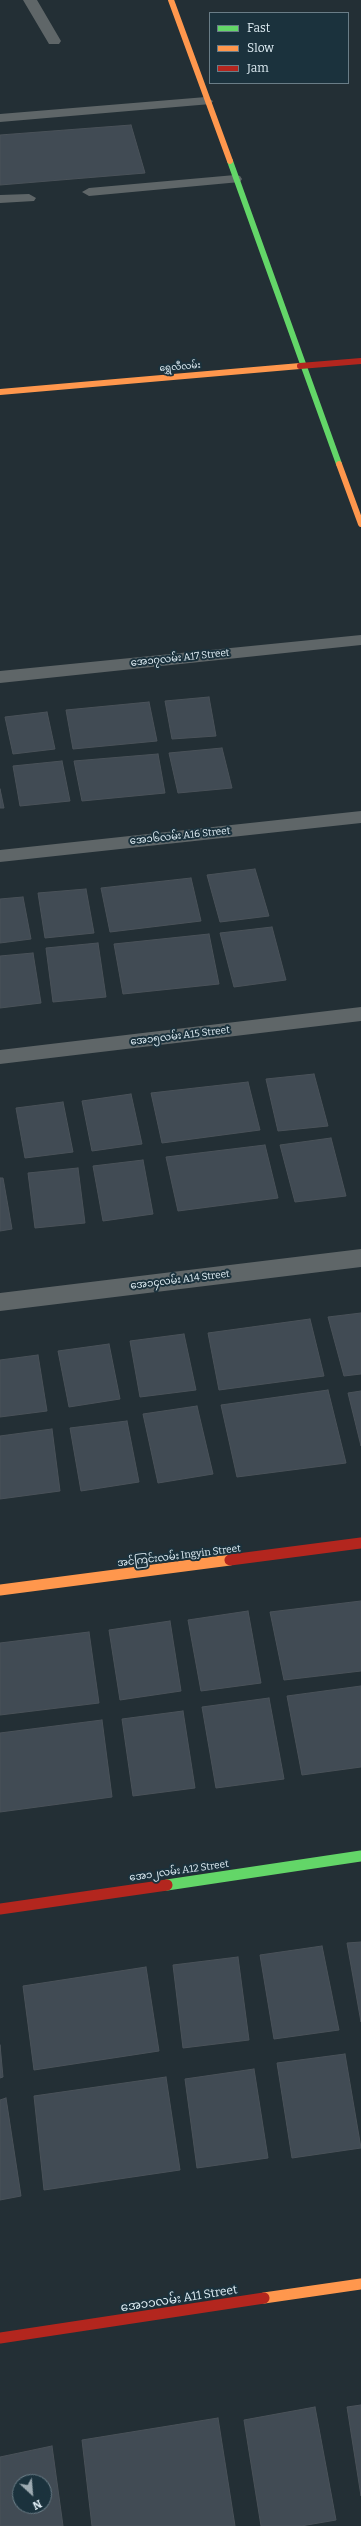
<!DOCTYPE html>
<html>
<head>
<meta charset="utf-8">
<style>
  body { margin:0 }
  #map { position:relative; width:361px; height:2526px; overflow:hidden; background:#232f35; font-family:Bitter,serif }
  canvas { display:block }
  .legend { position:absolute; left:209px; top:12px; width:140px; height:72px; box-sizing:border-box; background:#1b323d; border:1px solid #6a7d87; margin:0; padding:5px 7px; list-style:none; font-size:12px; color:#e0eef5 }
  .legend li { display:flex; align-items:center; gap:8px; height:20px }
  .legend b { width:20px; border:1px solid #6a7d87 }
  .north { position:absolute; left:12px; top:2474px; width:40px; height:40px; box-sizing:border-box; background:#1b323d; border:1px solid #6a7d87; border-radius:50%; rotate:154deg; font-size:11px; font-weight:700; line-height:16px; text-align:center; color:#e0eef5 }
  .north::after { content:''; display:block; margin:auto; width:14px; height:18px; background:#9eabb2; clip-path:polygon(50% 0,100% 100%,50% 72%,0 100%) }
</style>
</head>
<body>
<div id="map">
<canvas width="361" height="2526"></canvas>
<ul class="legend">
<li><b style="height:5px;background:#63d668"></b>Fast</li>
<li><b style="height:5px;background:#ff974d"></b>Slow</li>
<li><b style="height:5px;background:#b3261e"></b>Jam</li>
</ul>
<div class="north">N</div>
</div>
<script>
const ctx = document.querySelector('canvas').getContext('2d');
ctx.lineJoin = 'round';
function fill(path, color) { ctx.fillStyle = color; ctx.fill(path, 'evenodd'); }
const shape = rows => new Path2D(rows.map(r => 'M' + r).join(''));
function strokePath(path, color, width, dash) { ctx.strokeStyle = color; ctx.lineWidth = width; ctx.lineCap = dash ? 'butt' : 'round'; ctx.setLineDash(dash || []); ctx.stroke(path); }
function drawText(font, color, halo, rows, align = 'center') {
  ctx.font = font + ' Bitter,"Noto Sans Myanmar",serif'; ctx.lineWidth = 4; ctx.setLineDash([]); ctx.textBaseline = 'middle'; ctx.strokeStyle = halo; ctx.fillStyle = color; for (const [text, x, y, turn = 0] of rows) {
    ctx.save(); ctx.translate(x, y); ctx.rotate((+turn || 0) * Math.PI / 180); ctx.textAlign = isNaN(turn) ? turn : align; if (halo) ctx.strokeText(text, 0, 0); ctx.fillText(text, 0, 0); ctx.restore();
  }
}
const building = shape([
  [131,125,145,173,0,185,0,135,131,125],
  [209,697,216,736,172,739,165,701,209,697],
  [149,702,157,741,73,749,66,710,149,702],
  [47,712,55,749,13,754,5,717,47,712],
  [222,748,232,788,178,793,169,753,222,748],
  [158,754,165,793,82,801,74,761,158,754],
  [62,761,70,801,20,806,13,766,62,761],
  [0,789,4,808,0,808,0,789],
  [255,869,269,916,220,922,207,875,255,869],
  [191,878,201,921,110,932,101,888,191,878],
  [86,889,94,933,45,938,38,893,86,889],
  [23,897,31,939,0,943,0,899,23,897],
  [272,927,286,980,234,987,220,933,272,927],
  [209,934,219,984,123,994,114,944,209,934],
  [98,943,106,997,53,1002,46,948,98,943],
  [33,953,41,1003,0,1008,0,956,33,953],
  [314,1074,328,1126,278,1131,266,1079,314,1074],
  [248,1082,260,1130,162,1143,151,1093,248,1082],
  [131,1094,142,1144,92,1151,82,1101,131,1094],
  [63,1102,73,1152,25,1158,16,1108,63,1102],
  [331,1138,346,1196,295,1202,280,1145,331,1138],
  [265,1145,278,1198,178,1211,166,1157,265,1145],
  [143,1160,153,1214,103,1221,93,1166,143,1160],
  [78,1168,85,1223,35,1228,28,1173,78,1168],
  [0,1178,3,1178,12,1229,0,1231,0,1178],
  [361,1313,361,1374,344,1376,328,1317,361,1313],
  [310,1319,324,1376,219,1390,208,1333,310,1319],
  [184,1334,196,1390,140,1397,130,1341,184,1334],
  [109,1344,120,1399,69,1407,58,1351,109,1344],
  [38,1355,47,1411,0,1417,0,1360,38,1355],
  [328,1390,346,1463,237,1477,221,1405,328,1390],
  [361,1391,361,1446,348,1393,361,1391],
  [197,1406,213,1474,158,1483,143,1414,197,1406],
  [127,1421,139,1482,81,1491,70,1428,127,1421],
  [52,1429,60,1491,0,1499,0,1436,52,1429],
  [361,1601,361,1671,284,1680,270,1612,361,1601],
  [248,1611,261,1683,201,1691,188,1620,248,1611],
  [170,1621,181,1691,120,1700,109,1630,170,1621],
  [89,1632,99,1703,0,1715,0,1643,89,1632],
  [361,1686,361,1767,302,1775,287,1696,361,1686],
  [269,1698,284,1779,216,1788,202,1707,269,1698],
  [183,1711,195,1788,133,1796,122,1719,183,1711],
  [102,1720,112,1797,0,1812,0,1733,102,1720],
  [361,1942,361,2022,347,1943,361,1942],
  [322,1946,339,2030,274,2039,260,1955,322,1946],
  [238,1957,249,2040,183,2048,173,1965,238,1957],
  [146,1967,159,2051,34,2070,23,1986,146,1967],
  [0,2045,3,2077,0,2078,0,2045],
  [345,2054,361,2148,292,2158,277,2063,345,2054],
  [254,2069,268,2158,197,2168,185,2079,254,2069],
  [166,2077,180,2170,44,2190,34,2096,166,2077],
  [6,2098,21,2196,0,2200,0,2100,6,2098],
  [361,2405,361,2496,347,2407,361,2405],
  [315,2407,336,2520,301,2526,261,2526,244,2420,315,2407],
  [218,2418,235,2526,92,2526,82,2440,218,2418],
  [52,2446,63,2526,0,2526,0,2457,52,2446],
  [20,2482,44,2482,44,2506,20,2506,20,2482]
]);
const lane = shape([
  [23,0,37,0,61,41,59,44,49,44,23,0],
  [206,97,213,101,211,104,0,122,0,114,206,97],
  [235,175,240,176,242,179,240,182,89,196,82,192,89,188,235,175],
  [29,194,36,198,34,201,0,203,0,195,29,194]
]);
const street = shape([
  [361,635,361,645,0,683,0,671,361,635],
  [361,811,361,823,0,862,0,850,361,811],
  [361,1007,361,1021,0,1064,0,1050,361,1007],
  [361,1249,361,1267,0,1311,0,1293,361,1249]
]);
const fastFar1 = shape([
  [230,161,339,464]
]);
const fast = shape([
  [167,1885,361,1856]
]);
const slowFar1 = shape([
  [171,0,230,161],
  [0,392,300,366],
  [339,464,361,524]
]);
const slow = shape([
  [0,1590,230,1560],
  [264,2298,361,2284]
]);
const jamFar1 = shape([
  [300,366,361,361]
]);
const jam = shape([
  [230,1560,361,1543],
  [0,1909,167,1885],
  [0,2338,264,2298]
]);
const farStreetnames = [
  ["ရွှေလီလမ်း",180,367,-5]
];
const streetNames = [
  ["အေ၁၇လမ်း A17 Street",180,658,-6],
  ["အေ၁၆လမ်း A16 Street",180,836,-6],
  ["အေ၁၅လမ်း A15 Street",180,1036,-7],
  ["အေ၁၄လမ်း A14 Street",180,1280,-7],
  ["အင်ကြင်းလမ်း Ingyin Street",179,1556,-7],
  ["အေ၁၂လမ်း A12 Street",179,1871,-8]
];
const nearStreetnames = [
  ["အေ၁၁လမ်း A11 Street",179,2299,-9]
];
fill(building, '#414b54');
strokePath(building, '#4a5259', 1);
fill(lane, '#5f6668');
fill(street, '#5f6668');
strokePath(fastFar1, '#63d668', 6);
strokePath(fast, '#63d668', 11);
strokePath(slowFar1, '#ff974d', 6);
strokePath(slow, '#ff974d', 11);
strokePath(jamFar1, '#b3261e', 6);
strokePath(jam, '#b3261e', 11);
drawText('9px', '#e0eef5', '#1b323d', farStreetnames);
drawText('10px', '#e0eef5', '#1b323d', streetNames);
drawText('12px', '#e0eef5', '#1b323d', nearStreetnames);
</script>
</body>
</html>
